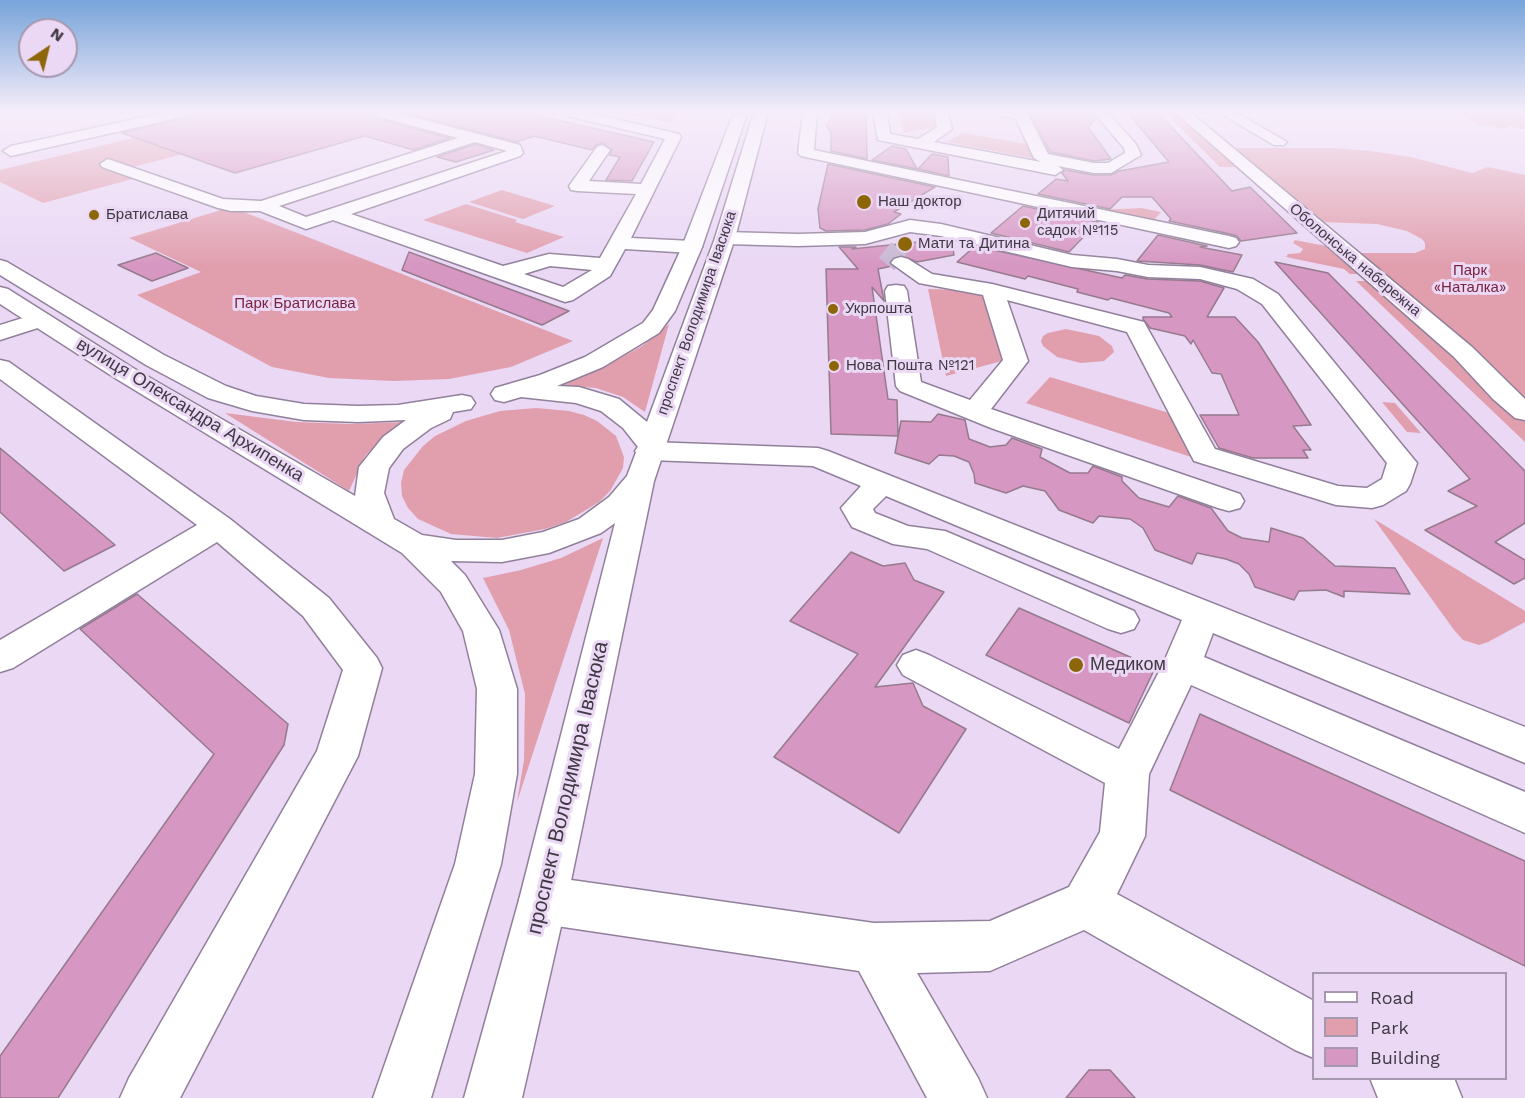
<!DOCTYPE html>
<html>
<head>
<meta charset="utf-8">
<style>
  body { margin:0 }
  #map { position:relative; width:1525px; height:1098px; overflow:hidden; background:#ead8f5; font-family:"Work Sans",sans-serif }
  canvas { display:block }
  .legend { position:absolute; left:1312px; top:972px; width:195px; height:108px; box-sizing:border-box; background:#ead8f5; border:2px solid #a698ae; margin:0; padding:8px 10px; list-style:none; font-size:18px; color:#403944 }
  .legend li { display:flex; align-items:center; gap:12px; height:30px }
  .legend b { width:30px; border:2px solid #a698ae }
  .north { position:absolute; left:18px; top:18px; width:60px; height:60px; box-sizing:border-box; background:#ead8f5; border:2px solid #a698ae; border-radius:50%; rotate:35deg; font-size:16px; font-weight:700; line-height:24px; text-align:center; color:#403944 }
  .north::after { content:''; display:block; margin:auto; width:21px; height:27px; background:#8e660a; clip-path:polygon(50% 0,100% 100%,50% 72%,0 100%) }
</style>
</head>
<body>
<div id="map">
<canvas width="1525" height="1098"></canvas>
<ul class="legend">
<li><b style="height:8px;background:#fff"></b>Road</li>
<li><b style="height:16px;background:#e19fae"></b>Park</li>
<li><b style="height:16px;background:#d697c2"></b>Building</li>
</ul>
<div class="north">N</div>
</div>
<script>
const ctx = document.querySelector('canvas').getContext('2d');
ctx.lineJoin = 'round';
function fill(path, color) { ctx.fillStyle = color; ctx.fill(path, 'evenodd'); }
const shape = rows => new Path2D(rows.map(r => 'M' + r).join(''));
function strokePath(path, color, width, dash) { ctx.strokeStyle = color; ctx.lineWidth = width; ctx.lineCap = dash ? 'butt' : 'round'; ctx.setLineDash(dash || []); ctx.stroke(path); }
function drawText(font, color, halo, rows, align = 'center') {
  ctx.font = font + ' "Work Sans",sans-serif'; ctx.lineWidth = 6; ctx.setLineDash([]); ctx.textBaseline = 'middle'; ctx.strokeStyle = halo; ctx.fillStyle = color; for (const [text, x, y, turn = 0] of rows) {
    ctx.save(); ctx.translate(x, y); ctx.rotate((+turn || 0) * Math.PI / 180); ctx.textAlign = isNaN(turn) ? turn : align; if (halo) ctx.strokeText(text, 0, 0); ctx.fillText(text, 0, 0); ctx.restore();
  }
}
const green = shape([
  [241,112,335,112,338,114,125,169,144,176,43,203,0,182,0,170],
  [621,112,677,112,671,123],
  [899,112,933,112,937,127,903,133],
  [1164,112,1173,112,1238,167,1220,167],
  [1461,112,1525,112,1525,129,1508,126,1505,129,1477,124,1465,117],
  [963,133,1026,144,1037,159,947,142],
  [1231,148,1333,148,1371,151,1411,157,1472,173,1488,167,1525,175,1525,406,1357,253,1415,253,1425,249,1425,243,1422,239,1407,231,1377,224,1320,222],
  [502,190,555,206,523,219,469,202],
  [466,204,517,220,515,222,564,237,527,253,423,220],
  [231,207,573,341,511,367,449,379,394,381,329,378,272,367,137,295,201,272,129,238],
  [1142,208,1161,212,1155,219,1146,220,1096,210],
  [1295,240,1331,247,1363,274,1350,274,1344,269,1286,257,1288,254,1300,253,1303,249,1293,243],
  [1356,281,1371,281,1525,417,1525,442],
  [928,289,964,290,984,296,1002,361,946,376],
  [669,324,645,412,623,397,596,388,563,385,606,366,642,346],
  [1066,329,1099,336,1112,346,1114,352,1104,361,1081,363,1057,357,1043,346,1041,341,1043,336,1048,333],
  [1050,377,1169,413,1191,457,1026,403],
  [1382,402,1395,403,1421,433,1407,432],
  [536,408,569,411,584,415,597,421,616,436,624,457,623,468,610,491,599,502,566,522,545,529,497,538,451,534,418,519,408,508,402,496,401,483,404,470,423,446,435,436,466,421,500,411],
  [225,413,296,422,350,424,408,422,383,437,365,456,349,491],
  [1374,519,1525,611,1525,622,1488,642,1479,645,1463,640,1454,630],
  [603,538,517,802,524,760,525,694,509,630,483,578,521,570,561,558]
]);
const building = shape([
  [209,112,373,112,375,118,450,138,413,150,365,136,235,173,122,133,209,112],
  [402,112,522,112,654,142,632,181,606,180,620,157,609,155,612,150,603,143,596,145,592,150,534,136,517,142,402,112],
  [832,112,866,112,867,159,831,151,831,132,826,125,831,120,832,112],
  [1027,112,1091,113,1096,119,1088,127,1111,159,1094,161,1050,152,1031,115,1027,112],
  [1127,112,1157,112,1232,191,1250,187,1297,233,1241,241,1237,236,1230,234,1169,221,1171,219,1152,197,1122,197,1110,209,1038,194,1056,179,1068,181,1062,173,1065,170,1094,175,1111,175,1119,171,1169,162,1127,112],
  [475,144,494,150,456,162,437,157,475,144],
  [892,146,906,149,917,169,872,160,892,146],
  [932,154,948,157,949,176,918,169,932,154],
  [828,164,935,187,894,212,901,214,888,224,865,230,826,231,820,228,818,209,828,164],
  [1023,206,1098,222,1069,252,991,233,1023,206],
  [1158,235,1207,246,1200,247,1242,255,1233,272,1200,265,1137,261,1158,235],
  [946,239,952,241,954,255,917,262,900,255,893,257,889,262,892,266,878,269,884,301,872,287,888,399,897,400,898,436,831,434,826,269,858,269,839,247,856,247,852,249,946,239],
  [975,246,1122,278,1125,275,1148,279,1200,281,1224,288,1207,317,1235,317,1258,342,1311,425,1293,426,1311,450,1303,450,1308,458,1253,458,1219,448,1200,415,1239,415,1221,374,1212,373,1193,340,1191,344,1185,336,1150,328,1143,319,1143,317,1172,317,1169,313,1111,298,1108,300,1077,292,1078,289,1028,276,1025,279,957,262,975,246],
  [409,252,466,273,569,311,542,325,402,270,409,252],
  [156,253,188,268,152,281,118,265,156,253],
  [1275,262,1328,273,1525,471,1525,523,1495,542,1525,560,1525,578,1514,584,1425,530,1477,506,1448,491,1470,479,1275,262],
  [938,414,965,420,969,439,990,447,1006,445,1012,438,1042,449,1040,457,1070,473,1088,473,1093,466,1122,477,1122,481,1139,498,1169,507,1178,496,1211,508,1228,531,1242,538,1269,542,1271,528,1303,538,1335,566,1395,568,1410,594,1344,591,1344,597,1326,590,1299,591,1294,600,1255,587,1249,574,1239,564,1226,559,1197,553,1192,564,1155,550,1143,528,1130,519,1099,516,1093,523,1059,510,1045,491,1023,486,1006,493,975,483,974,474,969,462,954,456,939,455,929,464,895,453,901,421,931,422,938,414],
  [0,448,94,527,115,545,64,571,0,512,0,448],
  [851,552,883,566,905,563,914,580,944,592,875,687,913,683,923,706,966,729,899,833,774,757,858,654,790,621,851,552],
  [137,594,288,724,284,745,58,1098,0,1098,0,1056,214,754,80,629,137,594],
  [1019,608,1155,668,1129,723,986,655,1019,608],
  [1200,714,1525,861,1525,966,1170,790,1200,714],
  [1089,1070,1110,1070,1135,1098,1066,1098,1089,1070]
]);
const minorTunnel = shape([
  [885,250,901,263]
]);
const minor = shape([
  [167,112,193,112,186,116,11,156,3,151,11,146,167,112],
  [375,112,393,112,520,145,523,153,520,156,351,214,503,266,549,254,600,258,636,194,577,191,571,190,569,186,597,147,602,145,610,150,589,181,641,184,665,139,563,115,561,112,586,112,679,134,681,137,631,238,692,241,699,243,702,247,699,251,692,253,625,249,610,276,573,300,565,302,333,220,306,229,260,211,231,211,218,208,102,167,100,164,108,159,114,161,223,199,261,201,458,138,376,116,375,112],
  [475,142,507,151,306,217,279,206,475,142],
  [550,266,592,270,563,287,524,274,550,266],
  [803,112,817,112,814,150,1229,236,1236,238,1239,242,1236,246,1229,248,801,156,798,153,803,112],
  [873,112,887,112,890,134,918,139,937,127,934,112,948,112,952,129,934,142,1041,162,1034,158,1016,119,998,115,996,112,1023,112,1029,116,1048,154,1094,163,1108,163,1125,153,1124,148,1093,112,1107,112,1136,144,1141,155,1111,173,1094,173,1058,166,1063,170,1055,175,878,140,873,112],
  [1175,112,1190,112,1472,347,1525,399,1525,420,1515,418,1493,399,1454,357,1175,112],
  [1218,112,1235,112,1287,142,1284,145,1274,145,1218,112],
  [910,220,941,224,1072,255,1117,259,1148,265,1200,267,1253,279,1278,294,1412,457,1417,463,1410,484,1406,491,1383,505,1372,508,1336,505,1194,461,1127,332,1007,300,1028,361,991,409,1240,494,1244,501,1240,508,1229,511,1218,508,991,428,900,391,896,386,885,291,888,286,896,285,904,286,907,291,921,382,970,400,1003,360,983,295,919,283,891,263,894,259,901,257,908,259,932,274,992,284,1144,322,1215,449,1338,486,1367,488,1382,479,1387,463,1262,304,1237,289,1200,279,1148,277,1117,271,1072,267,941,236,910,232,865,244,798,246,725,244,718,242,715,238,718,234,725,232,798,234,865,232,910,220],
  [39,313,47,315,50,320,47,325,0,340,0,325,39,313],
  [0,360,9,362,230,519,329,598,377,658,382,668,358,756,180,1098,120,1098,129,1078,317,751,343,670,303,616,217,542,13,668,0,672,0,640,197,525,0,379,0,360],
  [649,442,818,448,828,451,1525,727,1525,763,1213,633,1204,657,1525,792,1525,833,1191,685,1149,774,1145,836,1117,894,1314,1001,1314,1058,1295,1050,1084,930,990,971,917,973,978,1078,987,1098,927,1098,859,971,543,924,526,917,519,900,526,883,543,876,874,923,990,921,1069,887,1100,832,1105,783,903,675,897,665,903,655,916,650,929,655,1119,749,1163,664,1182,620,886,496,873,509,875,513,908,526,945,531,1134,611,1139,620,1134,629,1121,633,1108,629,927,549,893,544,852,527,841,508,861,486,813,466,649,460,639,457,635,451,639,445,649,442],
  [1370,1078,1454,1078,1462,1098,1378,1098,1370,1078]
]);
const major = shape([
  [754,112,768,112,735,238,654,481,567,900,522,1098,464,1098,519,900,615,523,601,533,549,553,502,562,451,561,465,575,499,630,517,689,517,774,501,864,431,1098,373,1098,455,864,475,774,477,689,463,631,441,592,402,553,115,378,0,304,0,287,8,289,133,368,355,496,359,467,383,437,406,420,358,422,304,420,252,411,208,398,146,365,0,275,0,260,7,262,164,355,226,386,256,396,304,404,358,406,398,405,462,395,471,397,475,403,471,409,453,412,450,419,431,428,403,449,389,468,384,493,394,519,422,535,456,540,502,540,543,532,579,519,609,497,627,476,638,447,623,428,601,411,576,403,521,397,504,402,495,400,491,394,495,388,540,375,585,357,643,323,653,310,682,247,732,117,739,113,744,114,746,117,702,247,675,311,659,333,603,367,557,386,579,387,619,399,647,422,715,238,754,112]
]);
const markers = [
  [864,202,8,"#8e660a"],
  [94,215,6,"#8e660a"],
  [1025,223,6,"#8e660a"],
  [905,244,8,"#8e660a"],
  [833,309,6,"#8e660a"],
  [834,366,6,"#8e660a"],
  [1076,665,8,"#8e660a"]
];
const farPoinames = [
  ["Наш доктор",878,202],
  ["Дитячий",1037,214],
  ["садок №115",1037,231],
  ["Братислава",106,215],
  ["Мати та Дитина",918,244],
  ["Укрпошта",845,309],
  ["Нова Пошта №121",846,366]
];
const farStreetnames = [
  ["Оболонська набережна",1355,260,40],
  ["проспект Володимира Івасюка",697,313,-71]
];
const farParknames = [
  ["Парк",1470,271],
  ["«Наталка»",1470,288],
  ["Парк Братислава",295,304]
];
const streetNames = [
  ["вулиця Олександра Архипенка",190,410,31]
];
const poiNames = [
  ["Медиком",1090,665]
];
const nearStreetnames = [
  ["проспект Володимира Івасюка",568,788,-77]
];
fill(green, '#e19fae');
fill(building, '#d697c2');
strokePath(building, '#967a8d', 1.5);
strokePath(minorTunnel, '#c8b8d2', 20, [20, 10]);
strokePath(minor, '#91809b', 3);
strokePath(major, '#91809b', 3);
fill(minor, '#fff');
fill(major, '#fff');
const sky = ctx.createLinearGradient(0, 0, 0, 266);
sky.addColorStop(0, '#77a4da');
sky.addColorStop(0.42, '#f6edfa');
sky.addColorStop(1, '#f6edfa00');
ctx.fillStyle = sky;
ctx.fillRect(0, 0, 1525, 266);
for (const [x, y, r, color] of markers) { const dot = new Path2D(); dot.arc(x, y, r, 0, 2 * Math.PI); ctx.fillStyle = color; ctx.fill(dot); strokePath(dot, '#ead8f5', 2); }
drawText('15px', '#403944', '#ead8f5', farPoinames, 'left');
drawText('15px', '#403944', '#ead8f5', farStreetnames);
drawText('15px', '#7a2240', '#ead8f5', farParknames);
drawText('18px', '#403944', '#ead8f5', streetNames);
drawText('18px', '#403944', '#ead8f5', poiNames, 'left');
drawText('21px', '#403944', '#ead8f5', nearStreetnames);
</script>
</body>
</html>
